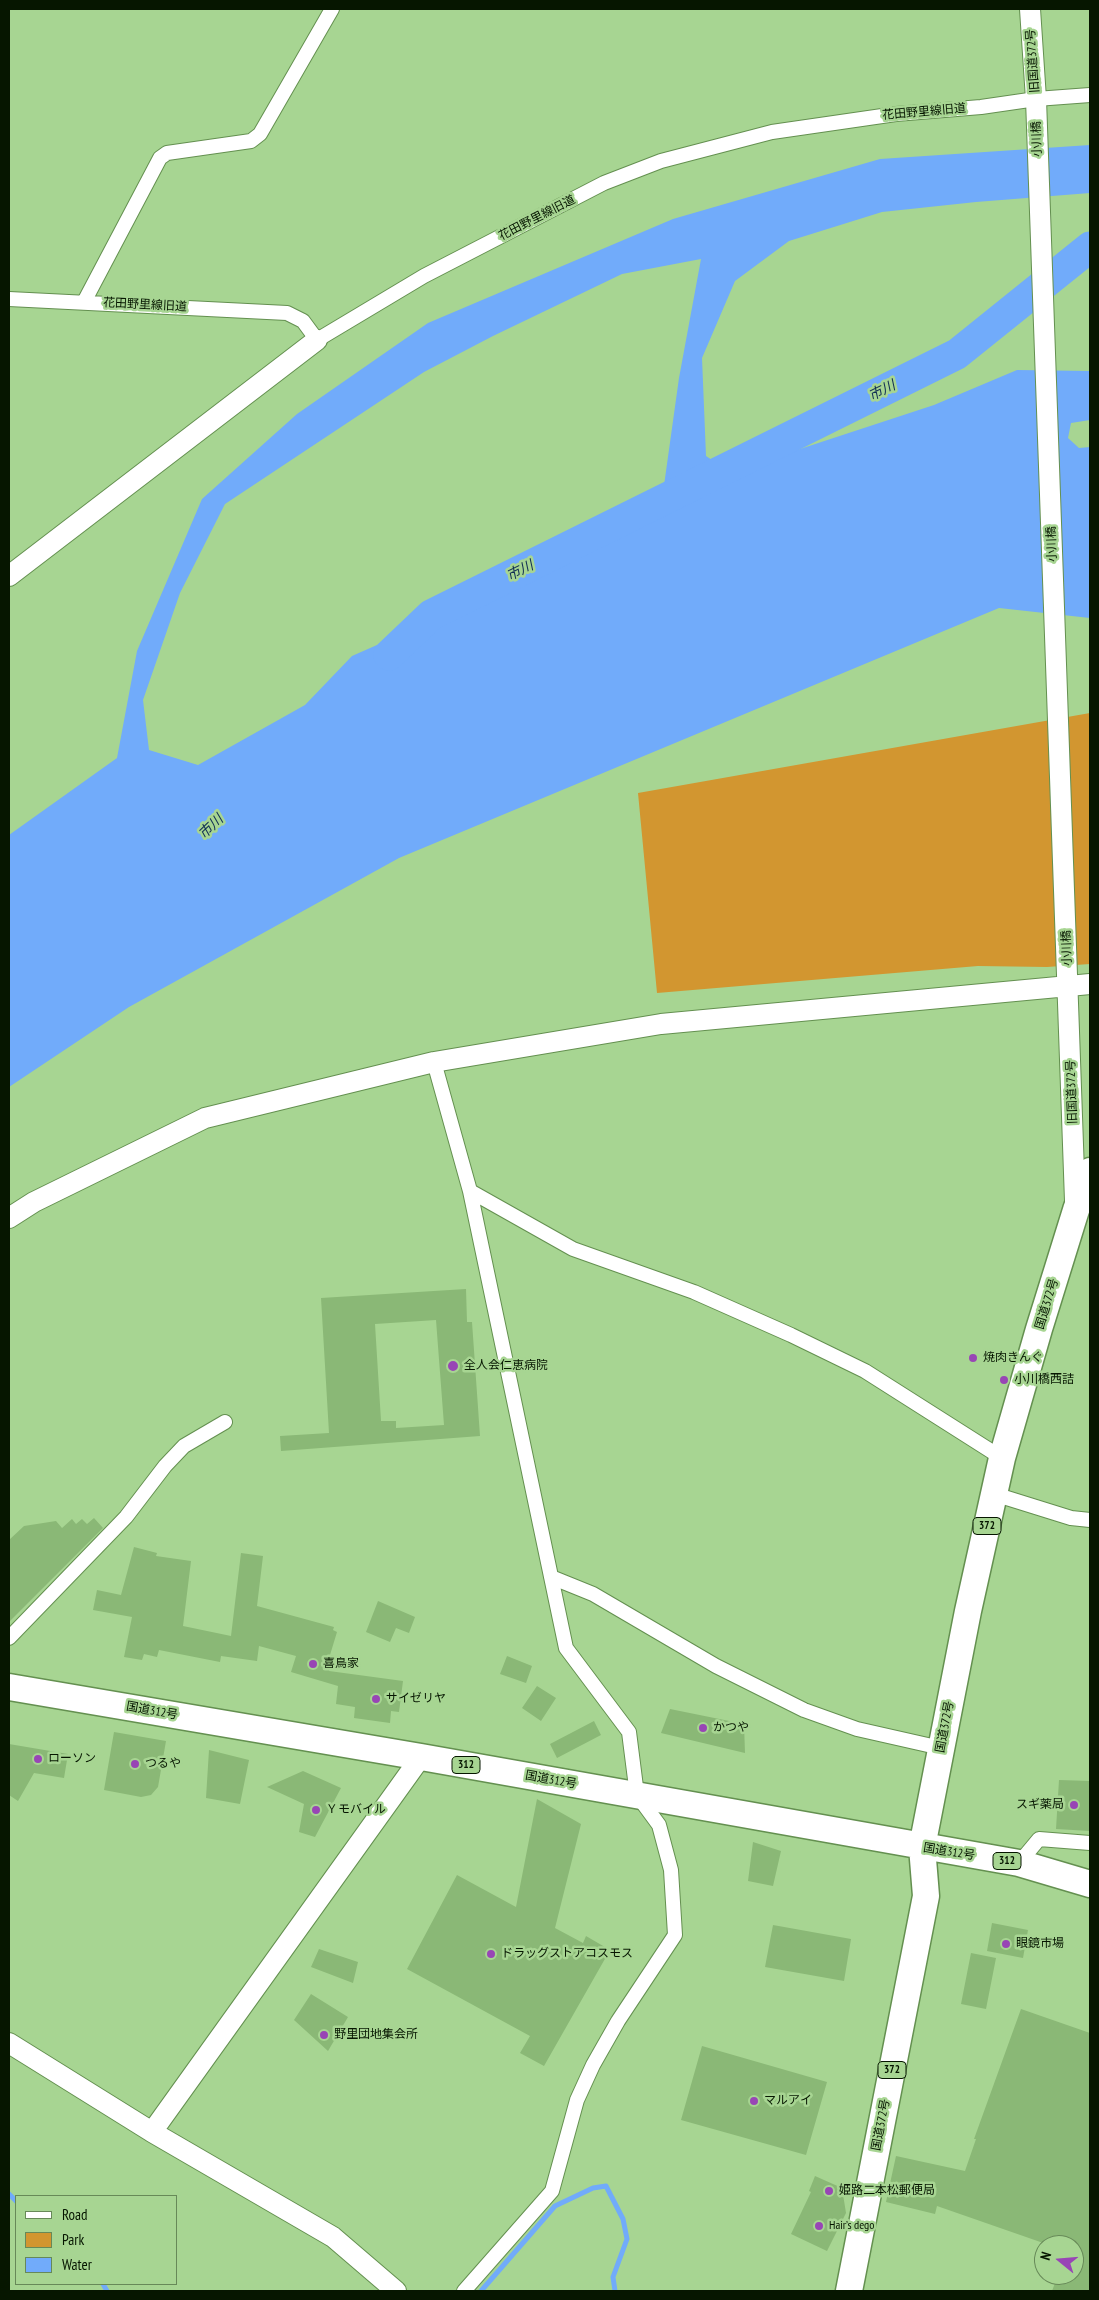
<!DOCTYPE html>
<html>
<head>
<meta charset="utf-8">
<style>
  body { margin:0 }
  #map { position:relative; width:1099px; height:2300px; overflow:hidden; background:#a7d592; font-family:"PT Sans Narrow",sans-serif }
  canvas { display:block }
  .frame { position:absolute; inset:0; border:10px solid #061600; pointer-events:none }
  .legend { position:absolute; left:15px; top:2195px; width:162px; height:90px; box-sizing:border-box; background:#a7d592; border:1px solid #678958; margin:0; padding:6px 9px; list-style:none; font-size:15px; color:#061600 }
  .legend li { display:flex; align-items:center; gap:10px; height:25px }
  .legend b { width:25px; border:1px solid #678958 }
  .north { position:absolute; left:1034px; top:2235px; width:50px; height:50px; box-sizing:border-box; background:#a7d592; border:1px solid #678958; border-radius:50%; rotate:287deg; font-size:14px; font-weight:700; line-height:20px; text-align:center; color:#061600 }
  .north::after { content:''; display:block; margin:auto; width:18px; height:22px; background:#9846b5; clip-path:polygon(50% 0,100% 100%,50% 72%,0 100%) }
</style>
</head>
<body>
<div id="map">
<canvas width="1099" height="2300"></canvas>
<div class="frame"></div>
<ul class="legend">
<li><b style="height:6px;background:#fff"></b>Road</li>
<li><b style="height:14px;background:#d29630"></b>Park</li>
<li><b style="height:14px;background:#71abfa"></b>Water</li>
</ul>
<div class="north">N</div>
</div>
<script>
const ctx = document.querySelector('canvas').getContext('2d');
ctx.lineJoin = 'round';
function fill(path, color) { ctx.fillStyle = color; ctx.fill(path, 'evenodd'); }
const shape = rows => new Path2D(rows.map(r => 'M' + r).join(''));
function strokePath(path, color, width, dash) { ctx.strokeStyle = color; ctx.lineWidth = width; ctx.lineCap = dash ? 'butt' : 'round'; ctx.setLineDash(dash || []); ctx.stroke(path); }
function drawText(font, color, halo, rows, align = 'center') {
  ctx.font = font + ' "PT Sans Narrow","Noto Sans JP",sans-serif'; ctx.lineWidth = 5; ctx.setLineDash([]); ctx.textBaseline = 'middle'; ctx.strokeStyle = halo; ctx.fillStyle = color; for (const [text, x, y, turn = 0] of rows) {
    ctx.save(); ctx.translate(x, y); ctx.rotate((+turn || 0) * Math.PI / 180); ctx.textAlign = isNaN(turn) ? turn : align; if (halo) ctx.strokeText(text, 0, 0); ctx.fillText(text, 0, 0); ctx.restore();
  }
}
const green = shape([
  [1090,713,1090,964,1047,967,978,966,657,993,638,793]
]);
const water = shape([
  [1090,145,1090,193,976,202,882,212,789,241,735,281,702,358,706,456,730,472,934,405,1017,370,1090,371,1090,420,1071,423,1068,438,1079,448,1090,447,1090,618,999,608,399,858,129,1007,9,1087,9,835,117,758,137,651,202,499,297,414,428,323,673,219,880,159],
  [701,259,679,378,661,507,585,550,477,601,352,656,305,705,198,765,149,750,143,700,180,593,225,504,424,372,493,336,622,274]
]);
const stream = shape([
  [9,2194,16,2201],
  [103,2284,107,2291],
  [481,2291,555,2206,593,2188,606,2186,623,2219,627,2239,613,2277,615,2291]
]);
const river = shape([
  [389,655,431,615,957,354,1090,247]
]);
const building = shape([
  [466,1289,467,1322,472,1322,480,1436,281,1451,280,1436,329,1433,321,1298],
  [436,1320,444,1425,396,1428,396,1421,381,1421,375,1324],
  [94,1518,103,1528,9,1622,9,1540,24,1526,56,1521,62,1528,72,1519,76,1524,82,1519,87,1524],
  [134,1547,157,1553,156,1556,191,1561,183,1626,231,1636,241,1553,263,1556,257,1606,334,1627,333,1630,337,1632,330,1655,334,1656,329,1671,403,1681,399,1712,391,1711,390,1723,354,1718,355,1707,336,1704,338,1686,291,1672,296,1656,259,1646,257,1661,221,1656,220,1662,159,1650,157,1657,144,1654,142,1660,124,1657,132,1617,93,1610,97,1590,121,1595],
  [378,1601,415,1617,409,1633,396,1628,390,1642,366,1632],
  [507,1656,532,1666,526,1683,500,1674],
  [537,1686,556,1698,541,1721,522,1708],
  [670,1709,744,1724,745,1753,661,1733],
  [594,1721,601,1735,557,1758,550,1744],
  [114,1732,166,1741,158,1787,151,1795,141,1797,104,1790],
  [9,1744,68,1754,64,1778,34,1773,18,1801,9,1795],
  [209,1750,249,1760,240,1804,206,1798],
  [303,1771,341,1788,315,1837,299,1832,304,1804,267,1787],
  [1059,1780,1090,1781,1090,1831,1056,1829],
  [537,1799,581,1824,555,1928,583,1943,586,1936,610,1950,544,2066,520,2053,530,2036,407,1969,457,1875,516,1907],
  [753,1842,781,1851,773,1886,748,1881],
  [992,1923,1028,1930,1023,1958,987,1951],
  [773,1925,851,1939,844,1981,765,1967],
  [319,1949,358,1962,353,1983,311,1967],
  [971,1953,996,1958,986,2009,961,2004],
  [311,1994,348,2017,328,2051,294,2020],
  [1021,2009,1090,2033,1090,2291,1052,2291,1058,2275,1074,2275,1074,2245,1049,2245,937,2206,935,2214,886,2202,896,2156,965,2171,976,2139,974,2139],
  [702,2046,827,2082,806,2155,681,2120],
  [815,2176,842,2188,846,2213,827,2251,791,2234,811,2192,809,2191]
]);
const street = shape([
  [9,299,287,313,303,321,317,340,424,276,604,183,661,161,772,132,896,114,981,107,1036,99,1090,95],
  [84,302,160,158,167,153,251,141,260,134,332,9],
  [434,1062,470,1191,566,1648,629,1732,637,1795,659,1825,671,1870,675,1935,618,2021,593,2065,577,2100,552,2191,464,2291],
  [470,1191,573,1249,694,1292,791,1335,865,1371,1002,1458],
  [994,1494,1071,1518,1090,1520],
  [551,1577,593,1594,716,1666,804,1710,857,1729,941,1748],
  [9,1638,126,1517,165,1466,184,1446,225,1422],
  [1019,1863,1039,1839,1090,1843]
]);
const secondary = shape([
  [1030,9,1036,99,1075,1201],
  [9,576,317,340],
  [9,1218,34,1202,205,1118,434,1062,661,1024,1090,984],
  [9,2043,152,2132,333,2237,396,2291],
  [152,2132,421,1757]
]);
const highway = shape([
  [9,1687,421,1757,1019,1863,1090,1884],
  [849,2291,926,1896,922,1847,968,1611,1002,1458,1039,1329,1076,1210,1090,1171]
]);
const markers = [
  [973,1358,5,"#9846b5"],
  [453,1366,6,"#9846b5"],
  [1004,1380,5,"#9846b5"],
  [313,1664,5,"#9846b5"],
  [376,1699,5,"#9846b5"],
  [703,1728,5,"#9846b5"],
  [38,1759,5,"#9846b5"],
  [135,1764,5,"#9846b5"],
  [1074,1805,5,"#9846b5"],
  [316,1810,5,"#9846b5"],
  [1006,1944,5,"#9846b5"],
  [491,1954,5,"#9846b5"],
  [324,2035,5,"#9846b5"],
  [754,2101,5,"#9846b5"],
  [829,2191,5,"#9846b5"],
  [819,2226,5,"#9846b5"]
];
const shields = [
  [987,1526,28],
  [466,1765,28],
  [1007,1861,28],
  [892,2070,28]
];
const shieldNames = [
  ["372",987,1526],
  ["312",466,1765],
  ["312",1007,1861],
  ["372",892,2070]
];
const streetNames = [
  ["旧国道372号",1033,61,-94],
  ["花田野里線旧道",924,112,-5],
  ["小川橋",1037,139,-92],
  ["花田野里線旧道",537,218,-27],
  ["花田野里線旧道",145,305,3],
  ["小川橋",1052,544,-92],
  ["小川橋",1067,948,-92],
  ["旧国道372号",1072,1092,-92],
  ["国道372号",1047,1304,-73],
  ["国道312号",152,1711,10],
  ["国道372号",945,1727,-79],
  ["国道312号",551,1780,10],
  ["国道312号",949,1852,9],
  ["国道372号",881,2125,-79]
];
const poiNames = [
  ["焼肉きんぐ",983,1358],
  ["全人会仁恵病院",464,1366],
  ["小川橋西詰",1014,1380],
  ["喜鳥家",323,1664],
  ["サイゼリヤ",386,1699],
  ["かつや",713,1728],
  ["ローソン",48,1759],
  ["つるや",145,1764],
  ["スギ薬局",1064,1805,"right"],
  ["Ｙモバイル",326,1810],
  ["眼鏡市場",1016,1944],
  ["ドラッグストアコスモス",501,1954],
  ["野里団地集会所",334,2035],
  ["マルアイ",764,2101],
  ["姫路二本松郵便局",839,2191],
  ["Hair’s dego",829,2226]
];
const waterNames = [
  ["市川",882,391,-26],
  ["市川",520,571,-26],
  ["市川",211,827,-44]
];
fill(green, '#d29630');
fill(water, '#71abfa');
strokePath(stream, '#71abfa', 5);
strokePath(river, '#71abfa', 31);
fill(building, '#8ab876');
strokePath(street, '#649050', 16);
strokePath(secondary, '#649050', 22);
strokePath(highway, '#649050', 29);
strokePath(street, '#fff', 14);
strokePath(secondary, '#fff', 20);
strokePath(highway, '#fff', 26);
for (const [x, y, r, color] of markers) { const dot = new Path2D(); dot.arc(x, y, r, 0, 2 * Math.PI); ctx.fillStyle = color; ctx.fill(dot); strokePath(dot, '#a7d592', 2); }
for (const [x, y, w] of shields) { const box = new Path2D(); box.roundRect(x - w / 2, y - 8.5, w, 17, 4); ctx.fillStyle = '#a7d592'; ctx.fill(box); strokePath(box, '#061600', 1); }
drawText('bold 11px', '#061600', null, shieldNames);
drawText('12px', '#061600', '#a7d592', streetNames);
drawText('12px', '#061600', '#a7d592', poiNames, 'left');
drawText('italic 14px', '#102d53', '#a7d592', waterNames);
</script>
</body>
</html>
